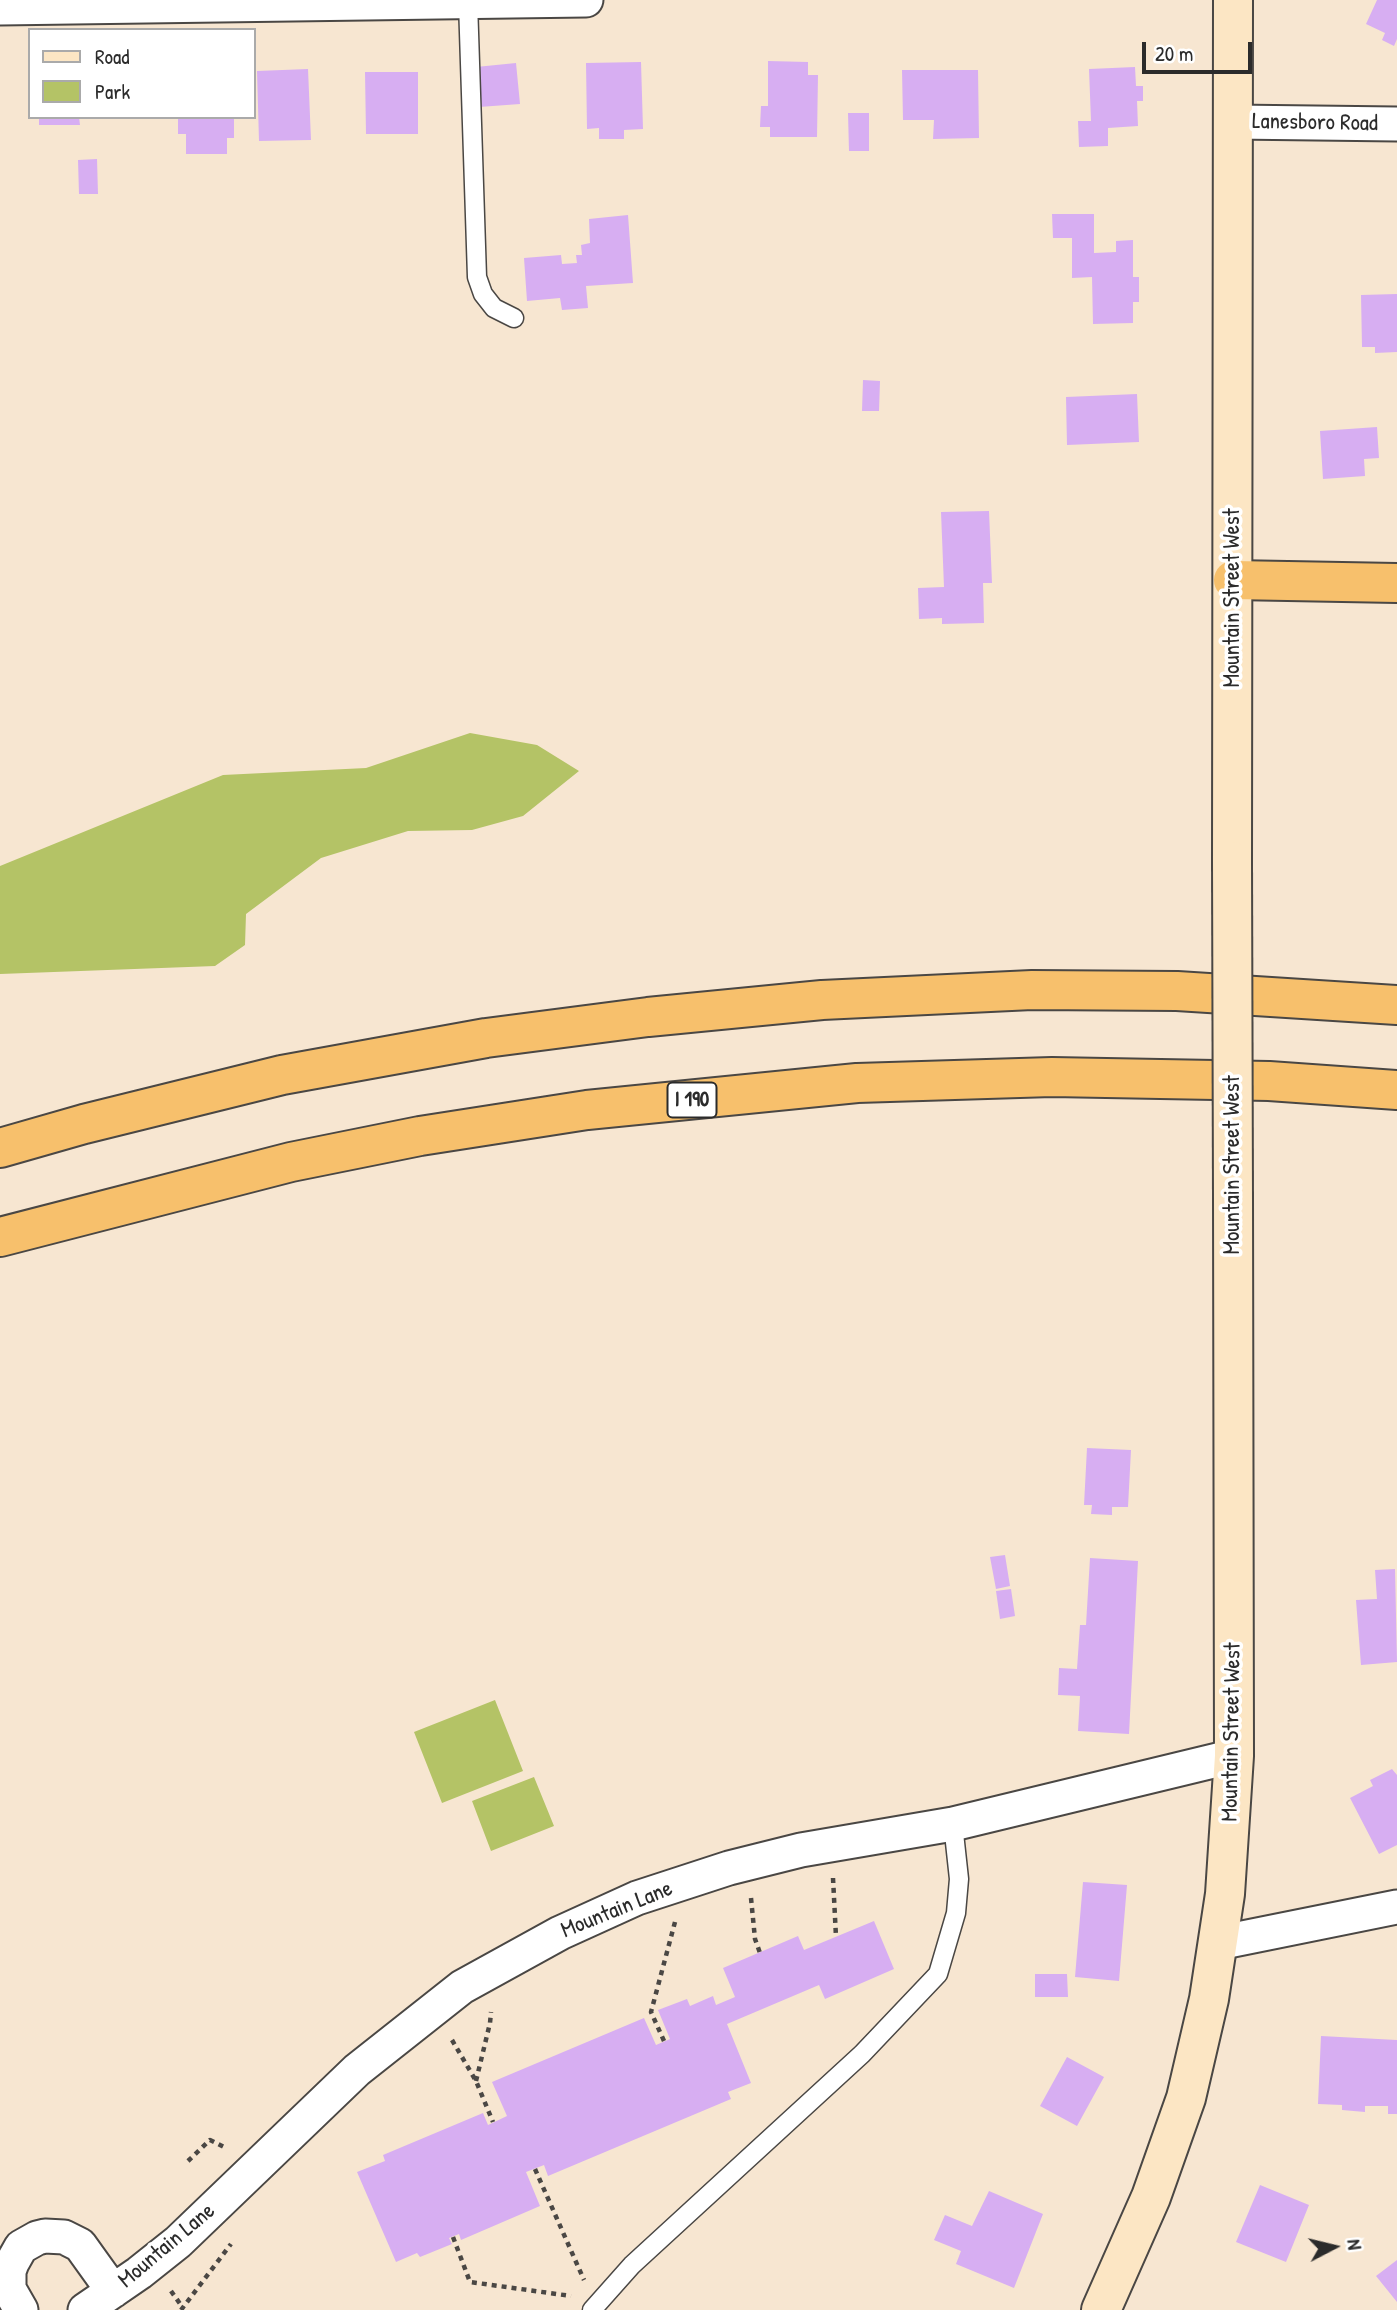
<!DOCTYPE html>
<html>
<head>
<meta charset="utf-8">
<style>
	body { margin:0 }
	#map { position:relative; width:1397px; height:2310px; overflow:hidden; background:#f7e6d1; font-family:"Patrick Hand",sans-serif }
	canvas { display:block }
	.legend { position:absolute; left:28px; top:28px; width:228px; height:91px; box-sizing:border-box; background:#fff; border:2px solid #aaa; margin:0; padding:9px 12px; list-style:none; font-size:21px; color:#2b2b2b }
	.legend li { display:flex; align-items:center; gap:14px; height:35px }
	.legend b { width:35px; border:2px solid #aaa }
	.north { position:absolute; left:1299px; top:2212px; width:70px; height:70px; -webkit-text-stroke:5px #fff; paint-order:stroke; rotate:83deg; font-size:19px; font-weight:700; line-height:28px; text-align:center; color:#2b2b2b }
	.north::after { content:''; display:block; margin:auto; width:24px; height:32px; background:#2b2b2b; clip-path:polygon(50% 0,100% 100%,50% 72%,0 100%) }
	.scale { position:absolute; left:1142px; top:42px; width:110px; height:32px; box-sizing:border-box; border:4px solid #2b2b2b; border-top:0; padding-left:9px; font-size:21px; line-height:24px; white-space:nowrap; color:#2b2b2b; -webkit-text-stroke:5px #fff; paint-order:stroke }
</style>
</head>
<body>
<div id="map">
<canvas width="1397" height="2310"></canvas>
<ul class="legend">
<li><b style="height:9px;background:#fce6c4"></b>Road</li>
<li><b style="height:19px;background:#b4c366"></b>Park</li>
</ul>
<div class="north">N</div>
<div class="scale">20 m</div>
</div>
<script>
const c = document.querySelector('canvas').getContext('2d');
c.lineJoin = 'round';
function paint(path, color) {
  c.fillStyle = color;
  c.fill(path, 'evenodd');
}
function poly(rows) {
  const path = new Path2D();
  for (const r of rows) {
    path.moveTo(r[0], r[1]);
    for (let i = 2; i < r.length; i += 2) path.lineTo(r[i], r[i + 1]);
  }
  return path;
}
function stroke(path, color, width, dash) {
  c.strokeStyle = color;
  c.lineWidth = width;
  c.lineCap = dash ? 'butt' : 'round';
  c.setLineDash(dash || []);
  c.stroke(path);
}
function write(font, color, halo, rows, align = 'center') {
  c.font = font + ' "Patrick Hand",sans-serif';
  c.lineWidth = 7;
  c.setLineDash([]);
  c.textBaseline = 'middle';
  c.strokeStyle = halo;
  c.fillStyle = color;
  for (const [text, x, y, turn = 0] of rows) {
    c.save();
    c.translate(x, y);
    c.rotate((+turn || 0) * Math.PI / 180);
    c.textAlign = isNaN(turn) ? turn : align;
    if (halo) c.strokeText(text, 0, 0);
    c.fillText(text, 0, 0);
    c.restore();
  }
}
paint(poly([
	[470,733,537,745,579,771,523,816,472,830,408,831,321,858,246,914,245,945,215,966,0,974,0,866,223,775,366,768],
	[495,1700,523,1771,442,1803,414,1732],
	[534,1777,554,1826,491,1851,472,1801]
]), '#b4c366');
paint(poly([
	[1377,0,1397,0,1397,39,1394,46,1382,40,1385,33,1366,24],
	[768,61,808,62,808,75,818,75,817,137,770,137,770,127,760,127,761,106,768,106],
	[641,62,643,129,624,130,624,139,599,139,599,128,587,129,586,63],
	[516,63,520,104,479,107,476,67],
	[1135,67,1136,86,1143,86,1143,101,1137,101,1138,126,1108,128,1108,146,1079,147,1078,121,1091,121,1089,69],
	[308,69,311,140,259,141,257,71],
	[902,70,978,70,979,138,933,139,934,120,903,120],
	[365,72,418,72,418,134,366,134],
	[848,113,869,113,869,151,849,151],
	[39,117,79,117,80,125,39,125],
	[178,117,234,117,234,138,227,138,227,154,186,154,186,134,178,134],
	[97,159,98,194,79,194,78,160],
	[1052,214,1094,214,1094,253,1116,252,1116,241,1133,240,1133,277,1139,277,1139,302,1133,302,1133,323,1093,324,1092,277,1072,278,1072,238,1053,238],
	[628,215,633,283,586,286,588,308,562,310,560,298,527,301,524,258,561,255,562,264,577,263,576,255,582,255,581,245,590,243,589,219],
	[1397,294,1397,352,1375,353,1375,347,1362,347,1361,295],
	[863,380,880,381,879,411,862,411],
	[1137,394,1139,442,1067,445,1066,397],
	[1377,427,1379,458,1364,459,1365,476,1323,479,1320,431],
	[989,511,992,583,983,583,984,623,942,624,942,618,919,619,918,588,944,587,941,512],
	[1087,1448,1131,1450,1128,1507,1112,1507,1112,1515,1091,1514,1092,1505,1084,1505],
	[1005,1555,1010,1586,996,1589,990,1557],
	[1090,1558,1138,1561,1129,1734,1078,1731,1080,1696,1058,1695,1059,1668,1077,1669,1080,1625,1086,1625],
	[1395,1569,1397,1662,1361,1665,1356,1600,1377,1599,1375,1570],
	[1011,1589,1015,1616,1000,1619,996,1591],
	[1392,1769,1397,1775,1397,1845,1379,1854,1350,1798,1373,1786,1370,1780],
	[1083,1882,1127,1885,1119,1981,1075,1977],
	[874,1921,894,1969,825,1999,819,1985,727,2024,751,2083,728,2092,731,2099,548,2176,544,2165,526,2172,540,2206,461,2240,459,2234,449,2238,452,2244,420,2257,417,2253,396,2262,357,2172,385,2161,383,2155,483,2113,488,2125,507,2116,492,2082,644,2018,656,2045,670,2039,658,2010,687,1999,690,2006,713,1996,716,2005,735,1997,723,1968,798,1936,804,1950],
	[1035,1974,1067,1974,1068,1997,1035,1997],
	[1321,2036,1397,2040,1397,2114,1388,2114,1388,2106,1365,2106,1365,2112,1342,2110,1342,2105,1318,2104],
	[1067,2057,1104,2077,1077,2126,1040,2106],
	[1260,2185,1309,2205,1286,2262,1236,2242],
	[989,2191,1043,2214,1014,2288,956,2264,961,2251,934,2240,945,2215,972,2226],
	[1397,2260,1397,2302,1376,2276]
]), '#d7aef2');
const service = poly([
	[468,2,477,277,483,294,494,308,514,318],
	[592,2310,632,2265,862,2054,938,1974,956,1913,959,1879,953,1824]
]);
const minor = poly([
	[0,8,586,0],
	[1233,122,1397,124],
	[1218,1943,1397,1907],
	[21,2310,9,2289,9,2271,12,2263,21,2247,37,2238,45,2236,64,2237,80,2245,113,2291],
	[85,2310,139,2273,178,2242,357,2070,462,1987,560,1933,637,1898,729,1868,801,1850,953,1824,1234,1756]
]);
const secondary = poly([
	[1232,861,1233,0],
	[1101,2310,1151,2197,1186,2098,1209,1999,1225,1894,1234,1756,1233,1199]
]);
const motorway = poly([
	[1233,580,1397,583],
	[0,1148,84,1124,282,1075,486,1038,648,1017,822,1000,1032,990,1177,991,1397,1005],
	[0,1237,291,1162,420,1136,587,1110,857,1083,1052,1077,1269,1081,1397,1090]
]);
stroke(service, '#4a4744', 21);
stroke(minor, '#4a4744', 37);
stroke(secondary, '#4a4744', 42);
stroke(motorway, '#4a4744', 42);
stroke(poly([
	[833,1878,836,1937],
	[751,1898,755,1939,760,1953],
	[452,2040,476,2081,493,2122],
	[664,2041,651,2012,675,1922],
	[476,2081,490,2023,491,2012],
	[188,2161,210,2140,226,2148],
	[535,2169,584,2280],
	[453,2237,470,2282,571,2296],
	[171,2291,183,2308],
	[181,2310,231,2244]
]), '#4a4744', 4.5, [5, 5]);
stroke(service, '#fff', 18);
stroke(minor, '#fff', 33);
stroke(secondary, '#fce6c4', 38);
stroke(motorway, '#f7c06c', 38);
const secondaryBridge = poly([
	[1232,861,1233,1199]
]);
stroke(secondaryBridge, '#4a4744', 42, []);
stroke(secondaryBridge, '#fce6c4', 38);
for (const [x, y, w] of [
	[692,1100,49]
]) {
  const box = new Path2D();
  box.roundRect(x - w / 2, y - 17.5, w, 35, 5);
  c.fillStyle = '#fff';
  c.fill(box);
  stroke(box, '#2b2b2b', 2);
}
write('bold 21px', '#2b2b2b', null, [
	["I 190",692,1100]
]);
write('23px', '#2b2b2b', '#fff', [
	["Lanesboro Road",1315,123,1],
	["Mountain Street West",1233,598,-90],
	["Mountain Street West",1233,1165,-90],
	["Mountain Street West",1232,1732,-89],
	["Mountain Lane",617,1910,-22],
	["Mountain Lane",167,2246,-40]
]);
</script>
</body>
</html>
